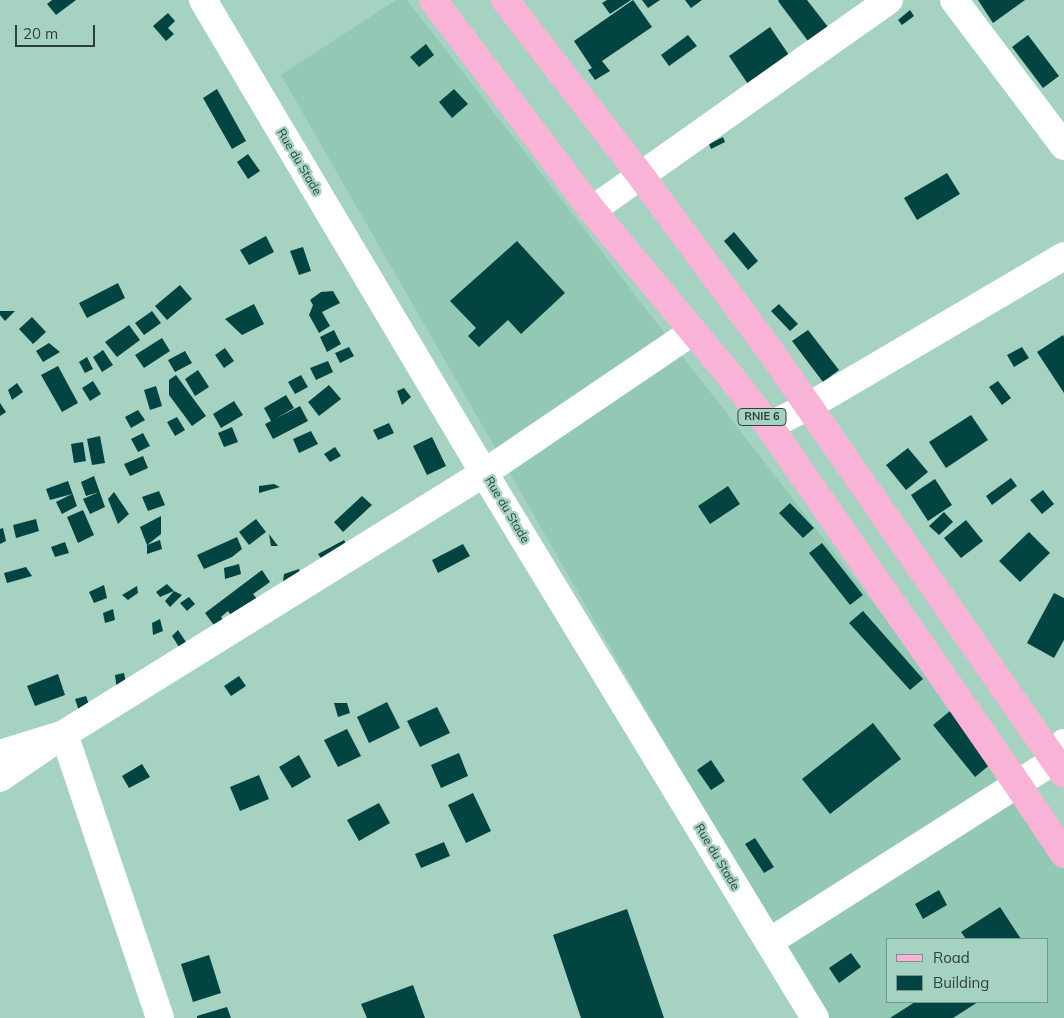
<!DOCTYPE html>
<html>
<head>
<meta charset="utf-8">
<style>
	body { margin:0 }
	#map { position:relative; width:1064px; height:1018px; overflow:hidden; background:#a5d2c1; font-family:Mulish,sans-serif }
	canvas { display:block }
	.legend { position:absolute; left:886px; top:938px; width:162px; height:65px; box-sizing:border-box; background:#a5d2c1; border:1px solid #75988b; margin:0; padding:6px 9px; list-style:none; font-size:15px; color:#2e403a }
	.legend li { display:flex; align-items:center; gap:10px; height:25px }
	.legend b { width:25px; border:1px solid #75988b }
	.scale { position:absolute; left:15px; top:25px; width:80px; height:22px; box-sizing:border-box; border:2px solid #2e403a; border-top:0; padding-left:6px; font-size:15px; line-height:18px; white-space:nowrap; color:#2e403a; -webkit-text-stroke:4px #a5d2c1; paint-order:stroke }
</style>
</head>
<body>
<div id="map">
<canvas width="1064" height="1018"></canvas>
<ul class="legend">
<li><b style="height:6px;background:#f9b3d6"></b>Road</li>
<li><b style="height:14px;background:#014442"></b>Building</li>
</ul>
<div class="scale">20 m</div>
</div>
<script>
const c = document.querySelector('canvas').getContext('2d');
c.lineJoin = 'round';
function paint(path, color) {
  c.fillStyle = color;
  c.fill(path, 'evenodd');
}
function poly(rows) {
  const path = new Path2D();
  for (const r of rows) {
    path.moveTo(r[0], r[1]);
    for (let i = 2; i < r.length; i += 2) path.lineTo(r[i], r[i + 1]);
  }
  return path;
}
function stroke(path, color, width, dash) {
  c.strokeStyle = color;
  c.lineWidth = width;
  c.lineCap = dash ? 'butt' : 'round';
  c.setLineDash(dash || []);
  c.stroke(path);
}
function write(font, color, halo, rows, align = 'center') {
  c.font = font + ' Mulish,sans-serif';
  c.lineWidth = 5;
  c.setLineDash([]);
  c.textBaseline = 'middle';
  c.strokeStyle = halo;
  c.fillStyle = color;
  for (const [text, x, y, turn = 0] of rows) {
    c.save();
    c.translate(x, y);
    c.rotate((+turn || 0) * Math.PI / 180);
    c.textAlign = isNaN(turn) ? turn : align;
    if (halo) c.strokeText(text, 0, 0);
    c.fillText(text, 0, 0);
    c.restore();
  }
}
paint(poly([
	[396,0,407,0,1038,816,1064,859,1064,1018,825,1018,794,968,281,75],
	[888,939,1048,939,1048,1002,888,1002]
]), '#93c8b4');
paint(poly([
	[52,0,76,0,56,15,47,4],
	[607,0,631,0,610,14,602,3],
	[633,0,652,27,602,61,610,71,595,80,588,70,592,68,574,41],
	[642,0,660,0,648,8],
	[685,0,702,0,691,8],
	[779,0,807,0,828,27,808,41,778,1],
	[978,0,1025,0,993,23],
	[910,10,914,16,902,25,898,20],
	[168,13,175,21,168,28,174,34,166,41,153,26],
	[770,27,789,55,748,84,729,56],
	[688,35,697,46,669,66,661,55],
	[1028,35,1059,76,1043,88,1012,47],
	[426,44,434,55,419,67,410,57],
	[217,89,246,141,232,149,203,98],
	[454,89,468,104,452,118,439,102],
	[723,137,725,142,711,149,709,144],
	[248,154,260,171,248,179,237,162],
	[947,173,960,194,917,220,904,198],
	[734,232,758,261,748,270,724,241],
	[266,236,274,252,249,265,240,250],
	[517,241,565,293,521,334,508,320,479,347,468,336,476,328,450,301],
	[303,247,311,271,299,275,290,251],
	[118,283,125,298,87,318,79,303],
	[180,285,192,299,167,320,155,306],
	[333,291,340,303,322,312,330,326,319,333,309,315,313,305,310,300,321,292],
	[254,304,264,324,242,335,225,319],
	[779,304,798,324,790,331,771,311],
	[0,311,15,311,5,321,0,315],
	[152,311,161,323,144,335,135,323],
	[32,317,46,332,33,344,19,329],
	[129,325,140,340,117,357,105,342],
	[334,330,341,344,327,352,320,337],
	[808,330,839,370,823,382,792,341],
	[1063,335,1064,337,1064,393,1037,352],
	[162,338,170,351,144,368,135,355],
	[49,343,60,352,43,362,36,351],
	[349,347,354,356,340,363,335,353],
	[1022,347,1029,358,1014,367,1007,355],
	[225,348,234,361,224,368,215,355],
	[103,350,113,365,102,372,93,357],
	[185,351,192,363,175,372,168,360],
	[87,357,93,369,85,373,79,362],
	[328,361,333,372,316,380,310,368],
	[58,366,78,403,62,412,41,375],
	[198,370,209,387,195,396,185,379],
	[176,375,206,416,192,426,169,395,169,380],
	[301,375,308,387,295,394,288,382],
	[93,381,101,394,90,401,82,388],
	[998,381,1011,398,1002,405,989,387],
	[17,383,23,392,12,400,8,390],
	[329,385,341,399,319,416,308,402],
	[156,386,162,406,150,410,144,390],
	[404,388,411,397,402,405,397,391],
	[286,395,294,408,275,419,300,406,308,421,273,439,265,424,271,421,264,408],
	[234,401,243,415,221,428,213,414],
	[0,403,6,412,0,416],
	[138,410,145,420,131,428,125,417],
	[971,415,988,440,946,468,929,442],
	[177,417,185,430,175,436,167,422],
	[389,423,394,433,378,440,373,430],
	[232,427,238,442,224,447,218,433],
	[311,431,318,444,299,453,293,439],
	[143,433,150,446,138,452,131,439],
	[100,436,105,463,92,465,87,439],
	[432,437,446,466,427,475,413,446],
	[83,442,86,461,74,463,71,444],
	[335,447,341,456,330,462,324,454],
	[908,448,928,472,906,490,886,465],
	[143,456,148,468,130,476,124,464],
	[94,476,105,507,90,514,83,499,99,492,86,496,81,482],
	[1011,478,1017,486,992,505,986,496],
	[935,479,952,505,928,521,911,495],
	[68,481,77,506,62,514,56,502,72,494,50,500,46,489],
	[274,484,280,487,259,493,259,486],
	[728,486,740,504,710,524,698,506],
	[1043,490,1054,504,1042,514,1030,500],
	[159,491,165,505,148,511,142,497],
	[114,492,129,514,118,524,108,499],
	[362,496,372,505,343,532,334,522],
	[790,503,814,528,803,538,779,513],
	[83,510,94,535,78,543,67,517],
	[944,512,953,522,939,535,929,526],
	[161,516,161,534,147,545,140,527],
	[36,519,39,531,16,538,13,525],
	[256,519,266,532,249,545,239,532],
	[966,520,983,541,961,558,944,538],
	[3,528,6,541,0,544,0,529],
	[1029,532,1050,553,1020,582,999,561],
	[269,534,278,546,271,546],
	[237,537,242,549,232,557,204,569,197,555],
	[160,540,162,549,147,554,147,545],
	[344,540,351,553,327,567,318,554],
	[65,542,69,553,55,557,51,547],
	[822,543,863,595,850,605,809,553],
	[463,544,470,556,438,573,432,560],
	[239,564,241,574,225,579,224,568],
	[26,567,32,576,7,583,4,573],
	[299,569,302,581,282,589,284,574],
	[262,570,270,582,253,594,261,604,236,623,228,611,221,617,227,625,219,632,205,613],
	[167,584,174,591,182,595,170,607,165,601,174,591,160,597,156,592],
	[104,585,107,598,94,603,89,592],
	[137,586,138,593,128,600,122,595],
	[1054,593,1064,598,1064,640,1054,658,1027,643],
	[189,597,195,604,187,611,180,603],
	[113,609,115,620,105,623,103,613],
	[863,611,923,679,910,690,849,623],
	[160,619,163,631,153,635,152,623],
	[178,630,186,642,179,647,172,636],
	[124,673,127,688,117,690,115,675],
	[58,674,65,695,35,706,27,686],
	[239,676,246,686,231,696,224,686],
	[86,696,91,710,80,714,75,699],
	[387,702,400,728,369,743,357,717],
	[334,703,347,703,350,713,338,717],
	[437,707,450,733,420,747,407,721],
	[950,711,992,763,975,777,933,725],
	[873,723,901,759,830,814,802,779],
	[347,729,361,756,338,767,324,740],
	[459,753,468,776,441,788,431,765],
	[299,755,311,777,292,788,279,767],
	[711,760,725,781,711,790,697,770],
	[142,764,150,777,129,788,122,776],
	[259,775,269,799,240,811,230,787],
	[473,793,491,831,466,843,448,805],
	[379,803,390,823,359,841,347,820],
	[755,838,774,867,764,873,745,844],
	[444,842,450,856,421,868,415,854],
	[939,890,947,905,923,919,915,904],
	[1000,907,1021,939,966,939,961,932],
	[627,909,664,1018,581,1018,553,935],
	[851,953,861,967,839,983,829,968],
	[209,955,221,993,193,1002,181,964],
	[413,985,425,1018,367,1018,361,1004],
	[915,1002,978,1002,953,1018,890,1018],
	[227,1007,231,1018,197,1018,197,1016]
]), '#014442');
stroke(poly([
	[203,0,484,473,815,1018],
	[954,0,1064,146],
	[592,210,889,0],
	[769,426,809,406,1064,256],
	[0,754,64,734,484,473,692,332],
	[0,778,64,734,160,1018],
	[769,942,1055,760,1064,743]
]), '#fff', 28);
stroke(poly([
	[433,0,592,210,732,378,769,426,1018,785,1064,854],
	[505,0,641,176,771,352,1064,774]
]), '#f9b3d6', 28);
for (const [x, y, w] of [
	[762,417,48]
]) {
  const box = new Path2D();
  box.roundRect(x - w / 2, y - 8.5, w, 17, 4);
  c.fillStyle = '#a5d2c1';
  c.fill(box);
  stroke(box, '#2e403a', 1);
}
write('bold 11px', '#2e403a', null, [
	["RNIE 6",762,417]
]);
write('12px', '#2e403a', '#a5d2c1', [
	["Rue du Stade",299,162,59],
	["Rue du Stade",507,510,59],
	["Rue du Stade",717,857,59]
]);
</script>
</body>
</html>
